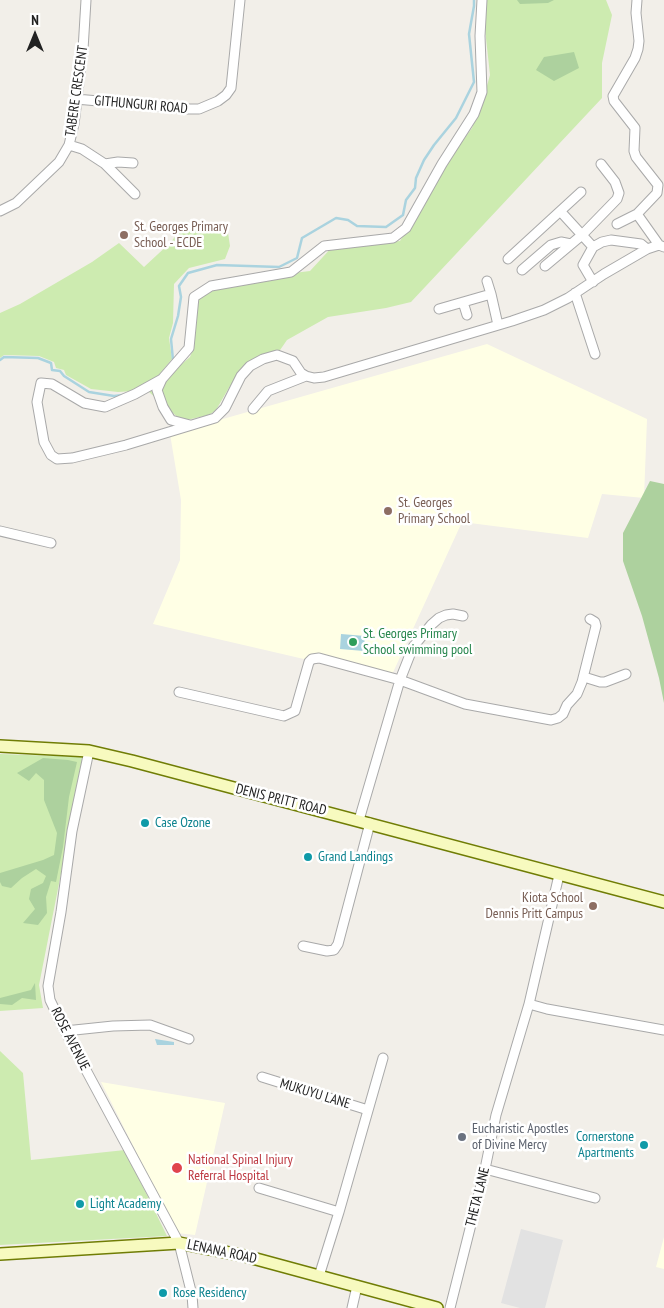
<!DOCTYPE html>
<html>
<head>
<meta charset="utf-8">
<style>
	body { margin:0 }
	#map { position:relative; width:664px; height:1308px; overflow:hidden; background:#f2efe9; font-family:"PT Sans Narrow",sans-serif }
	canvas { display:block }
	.north { position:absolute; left:10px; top:10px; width:50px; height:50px; -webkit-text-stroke:4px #fff; paint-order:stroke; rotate:0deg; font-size:14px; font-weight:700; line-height:20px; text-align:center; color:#222 }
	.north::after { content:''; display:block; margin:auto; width:18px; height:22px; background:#222; clip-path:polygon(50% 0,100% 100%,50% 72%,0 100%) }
</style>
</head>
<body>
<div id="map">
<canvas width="664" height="1308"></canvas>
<div class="north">N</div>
</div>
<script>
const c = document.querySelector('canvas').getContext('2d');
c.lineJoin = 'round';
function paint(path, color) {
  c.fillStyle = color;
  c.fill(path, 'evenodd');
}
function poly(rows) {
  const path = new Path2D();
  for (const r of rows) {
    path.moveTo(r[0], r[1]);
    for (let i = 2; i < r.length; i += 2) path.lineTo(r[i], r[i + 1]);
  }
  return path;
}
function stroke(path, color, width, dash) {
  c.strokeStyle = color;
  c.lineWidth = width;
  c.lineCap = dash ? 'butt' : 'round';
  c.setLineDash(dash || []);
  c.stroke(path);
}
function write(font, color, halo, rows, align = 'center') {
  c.font = font + ' "PT Sans Narrow",sans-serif';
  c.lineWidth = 5;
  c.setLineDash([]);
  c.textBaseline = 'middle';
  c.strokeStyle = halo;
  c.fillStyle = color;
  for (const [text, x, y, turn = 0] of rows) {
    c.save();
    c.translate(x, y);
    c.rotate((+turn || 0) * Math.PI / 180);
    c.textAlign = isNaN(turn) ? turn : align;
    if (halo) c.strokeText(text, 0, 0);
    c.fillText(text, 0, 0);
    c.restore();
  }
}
paint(poly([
	[487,344,647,419,644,498,602,494,588,538,462,522,390,679,153,624,180,560,181,500,170,434],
	[101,1082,225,1103,195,1235,177,1233],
	[664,1237,664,1269,656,1267]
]), '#ffffe5');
paint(poly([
	[485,0,606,0,612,15,602,63,602,98,411,302,386,308,328,317,287,340,278,353,263,354,248,365,230,386,216,410,209,415,182,421,149,392,190,357,194,346,197,297,204,290,261,277,310,271,333,246,400,241,447,162,472,128,483,100,490,75,485,29],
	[227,226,230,246,225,259,189,268,174,284,173,323,169,338,172,359,158,376,134,391,118,392,91,389,66,375,64,370,56,368,54,362,39,356,4,355,0,358,0,313,20,304,92,262,119,243,144,267,171,242,180,230],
	[0,754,84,757,39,985,43,1008,0,1011],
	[0,1051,23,1073,31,1160,125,1150,167,1236,0,1245]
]), '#cdebb0');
paint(poly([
	[517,0,554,0,548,3,520,4],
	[574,52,579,68,554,81,536,70,544,57],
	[650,481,664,484,664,703,659,678,642,616,623,561,623,533],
	[43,758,68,760,77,762,69,797,63,847,56,882,51,881,46,897,47,913,38,925,23,923,35,909,29,899,31,889,43,883,46,876,36,869,22,878,11,888,2,886,0,882,0,873,43,860,54,855,57,833,44,800,44,780,36,773,29,781,17,773],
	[35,983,36,1000,22,998,12,1005,0,1004,0,998,31,990]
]), '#add19e');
paint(poly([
	[521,1229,563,1240,545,1308,520,1308,501,1303]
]), '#e2e2e2');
paint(poly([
	[341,634,365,636,364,651,340,649],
	[155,1039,174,1042,174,1045,157,1045]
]), '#aad3df');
stroke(poly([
	[0,360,4,357,38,358,51,363,52,370,60,371,64,376,89,392,114,396,123,395],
	[173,360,171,339,178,316,181,297,179,286,188,273,217,265,279,267,297,258,302,238,336,218,348,220,357,226,386,227,403,215,406,200,415,188,416,178,424,160,434,145,456,118,474,82,469,34,474,6,474,0]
]), '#aad3df', 2.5);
const street = poly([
	[482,0,480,36,482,92,474,114,442,164,406,228,393,238,324,246,291,272,211,286,194,297,189,348,162,379,135,394,105,407,84,403,52,384,41,383,37,402,44,442,51,455,57,459,72,458,126,445,215,418,225,408,241,376,250,366,263,359,277,355,293,361,301,373,306,376,314,378,324,377,512,321,544,310,568,298,604,274,647,249,659,245,664,247],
	[637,0,636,13,639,41,638,49,635,58,613,96,614,101,635,128,634,151,636,157,658,185,657,193,637,214,659,245],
	[76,99,188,109,199,109,218,101,226,95,231,88,240,0],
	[69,145,82,149,105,164,135,194],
	[105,164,118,162,133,163],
	[0,211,16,203,59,162,69,145,74,124,83,50,86,0],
	[617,224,637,214],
	[593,247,582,235,617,199,619,193,615,182,601,164],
	[508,259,581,192],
	[545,266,582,235,561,212],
	[522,270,551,245,561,242,571,244],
	[593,282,583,265,593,247,602,242,611,240,641,244,647,249],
	[575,293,595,354],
	[491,294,498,325],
	[463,302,467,315],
	[439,309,491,294,487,281],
	[162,379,157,390,163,407,171,420,190,425],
	[253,409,268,391,306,376],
	[0,531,51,543],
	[463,616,453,614,446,615,439,618,431,625,413,647,400,680,465,704,551,720,558,718,563,714,567,705,577,694,582,682,596,626,595,622,590,619],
	[584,677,600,682,605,682,626,674],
	[179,692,284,716,295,711,309,662,312,659,319,658,400,680,359,820],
	[89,751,72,831,61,912,48,986,50,1000,65,1031,179,1243,192,1295,193,1308],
	[303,946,327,951,334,950,338,944,370,823],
	[529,1004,559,875],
	[65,1031,113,1026,150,1025,189,1039],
	[262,1077,368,1110],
	[485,1169,595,1198],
	[259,1188,339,1212],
	[319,1276,339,1212,383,1058],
	[352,1308,357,1286],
	[450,1308,485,1169,496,1115,529,1004,547,1009,664,1030]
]);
const secondary = poly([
	[0,746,89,751,132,761,664,902],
	[0,1254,179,1243,245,1256,437,1308]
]);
stroke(street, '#a9a9a9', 11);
stroke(secondary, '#707d05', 14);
stroke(street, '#fff', 9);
stroke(secondary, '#f7fabf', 11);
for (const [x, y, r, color] of [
	[124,235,5,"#8d6e63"],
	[388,511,5,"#8d6e63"],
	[353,642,5,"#2e9e5b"],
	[145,823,5,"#0f9aa8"],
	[308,857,5,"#0f9aa8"],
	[593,906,5,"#8d6e63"],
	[462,1137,5,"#6b7280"],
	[644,1145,5,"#0f9aa8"],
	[177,1168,6,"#e0444e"],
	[80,1204,5,"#0f9aa8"],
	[163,1293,5,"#0f9aa8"]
]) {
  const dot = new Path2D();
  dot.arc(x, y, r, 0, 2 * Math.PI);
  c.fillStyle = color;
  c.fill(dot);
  stroke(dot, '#fff', 2);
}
write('14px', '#222', '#fff', [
	["TABERE CRESCENT",77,91,-82],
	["GITHUNGURI ROAD",141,105,5],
	["DENIS PRITT ROAD",281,800,14],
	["ROSE AVENUE",70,1039,63],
	["MUKUYU LANE",315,1094,17],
	["THETA LANE",478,1197,-76],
	["LENANA ROAD",222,1252,12]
]);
write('14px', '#785e54', '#fff', [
	["St. Georges Primary",134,227],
	["School - ECDE",134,243],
	["St. Georges",398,503],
	["Primary School",398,519],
	["Kiota School",583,898,"right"],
	["Dennis Pritt Campus",583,914,"right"]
], 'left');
write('14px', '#27864d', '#fff', [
	["St. Georges Primary",363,634],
	["School swimming pool",363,650]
], 'left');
write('14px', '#0d838f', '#fff', [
	["Case Ozone",155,823],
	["Grand Landings",318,857],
	["Cornerstone",634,1137,"right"],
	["Apartments",634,1153,"right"],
	["Light Academy",90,1204],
	["Rose Residency",173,1293]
], 'left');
write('14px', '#5b616d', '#fff', [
	["Eucharistic Apostles",472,1129],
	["of Divine Mercy",472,1145]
], 'left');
write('14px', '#be3a42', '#fff', [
	["National Spinal Injury",188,1160],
	["Referral Hospital",188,1176]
], 'left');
</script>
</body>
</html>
